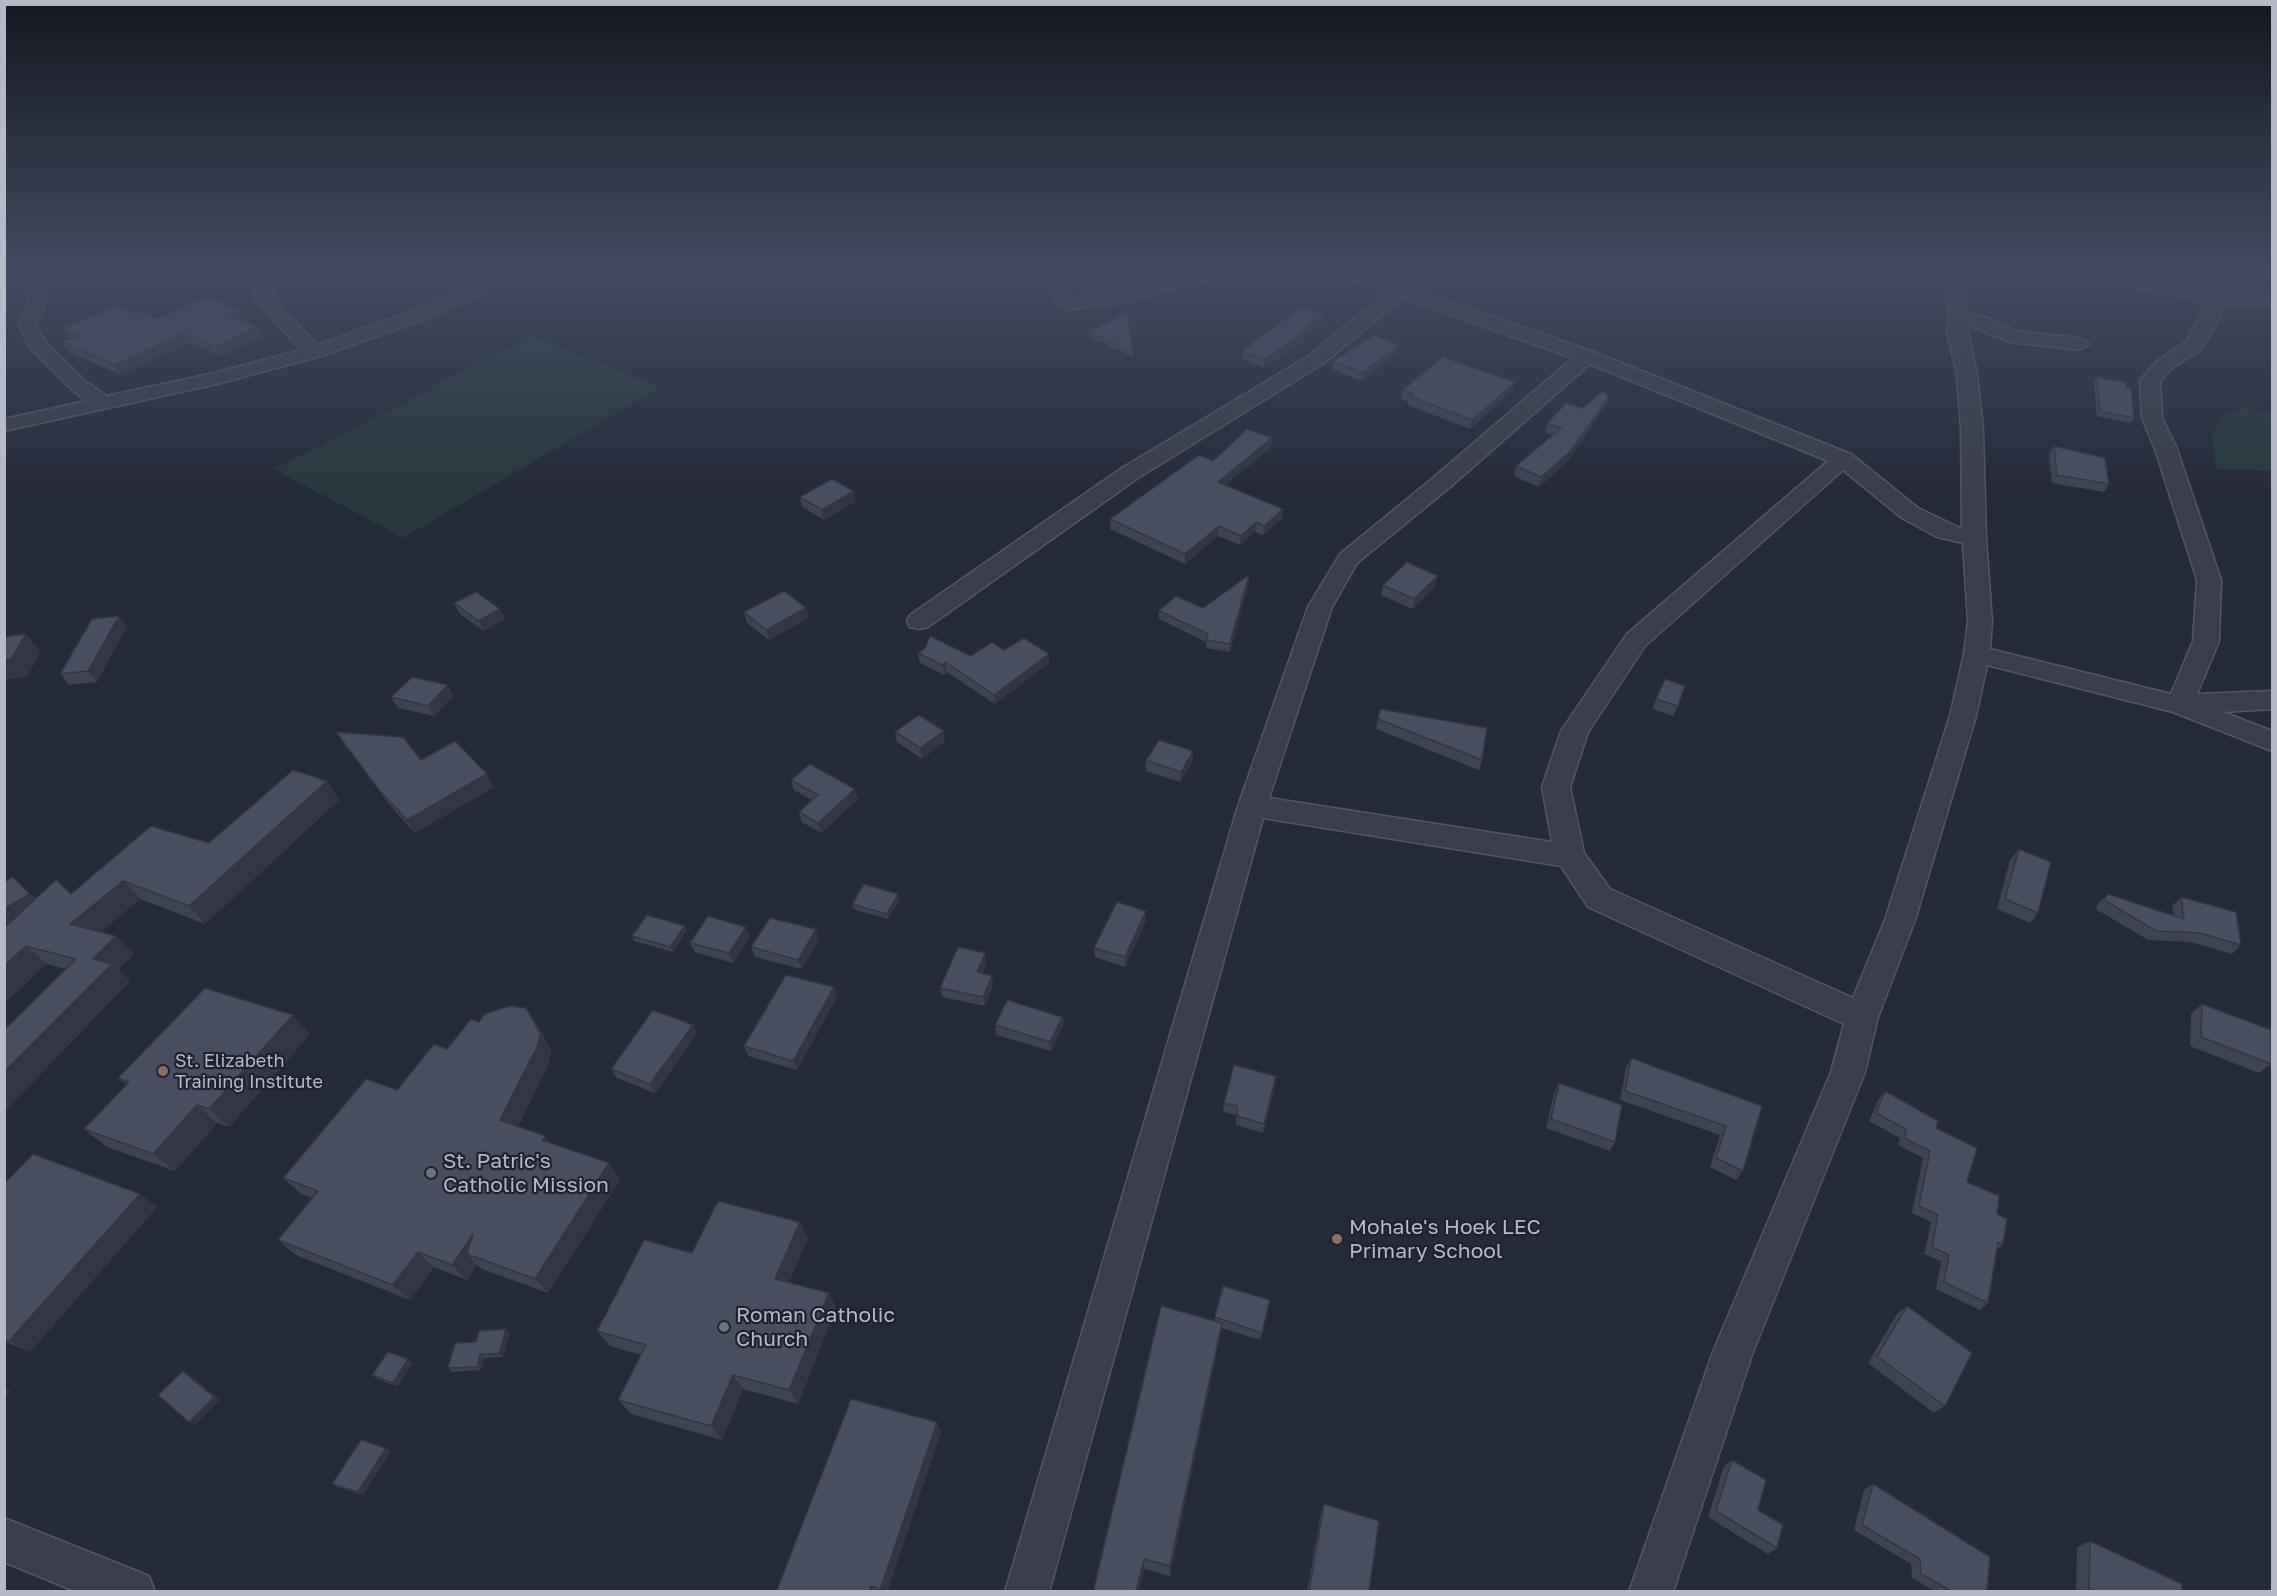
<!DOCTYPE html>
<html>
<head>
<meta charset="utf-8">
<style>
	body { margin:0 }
	#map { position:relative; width:2277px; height:1596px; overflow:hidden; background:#262b3b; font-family:"Golos Text",sans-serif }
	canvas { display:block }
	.frame { position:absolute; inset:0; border:6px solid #b6b9c7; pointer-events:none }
</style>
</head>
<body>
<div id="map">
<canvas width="2277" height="1596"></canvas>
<div class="frame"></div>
</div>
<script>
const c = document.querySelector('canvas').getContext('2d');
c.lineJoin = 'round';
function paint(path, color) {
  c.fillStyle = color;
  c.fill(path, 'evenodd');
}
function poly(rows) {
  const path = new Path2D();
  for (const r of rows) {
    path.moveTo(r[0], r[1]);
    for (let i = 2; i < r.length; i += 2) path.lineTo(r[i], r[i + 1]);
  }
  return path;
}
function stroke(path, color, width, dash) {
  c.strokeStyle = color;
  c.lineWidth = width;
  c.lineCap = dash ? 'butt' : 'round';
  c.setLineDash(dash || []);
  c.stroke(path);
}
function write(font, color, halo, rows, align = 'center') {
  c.font = font + ' "Golos Text",sans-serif';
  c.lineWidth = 4.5;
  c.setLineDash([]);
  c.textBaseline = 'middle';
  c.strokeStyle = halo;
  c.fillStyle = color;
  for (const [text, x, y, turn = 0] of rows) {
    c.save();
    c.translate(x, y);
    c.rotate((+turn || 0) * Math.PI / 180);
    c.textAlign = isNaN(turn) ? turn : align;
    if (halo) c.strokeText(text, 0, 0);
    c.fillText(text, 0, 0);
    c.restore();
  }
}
paint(poly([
	[533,336,660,388,403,538,274,469],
	[2244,407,2272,414,2272,471,2216,469,2212,437,2222,415]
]), '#29383d');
const minor = poly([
	[25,270,43,270,46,276,47,300,36,324,45,341,85,381,107,396,214,373,301,350,255,300,252,278,254,270,272,270,273,299,318,345,420,308,502,270,525,270,522,274,434,316,321,356,217,384,4,431,4,419,86,401,71,389,30,348,18,324,29,300,28,276,25,270],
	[1048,270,1066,270,1072,297,1119,292,1203,270,1232,270,1229,274,1120,303,1064,310,1055,304,1048,270],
	[1333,270,1358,270,1401,285,1414,282,1430,270,1449,270,1422,292,1594,352,1851,454,1918,508,1962,529,1961,429,1957,375,1947,332,1949,317,1941,270,1959,270,1967,313,1992,319,2015,331,2079,338,2089,344,2079,350,2010,342,1967,325,1977,375,1983,429,1986,539,1992,622,1990,649,2171,694,2193,641,2197,580,2155,449,2142,418,2140,380,2158,360,2186,342,2207,302,2074,275,2065,270,2099,270,2218,293,2272,294,2272,305,2225,305,2216,325,2200,350,2172,368,2160,381,2162,418,2177,449,2221,580,2219,641,2197,694,2272,691,2272,709,2223,712,2272,731,2272,751,2173,712,1987,665,1976,716,1915,920,1878,1017,1865,1072,1753,1352,1673,1592,1629,1592,1713,1352,1831,1072,1844,1024,1588,907,1561,866,1263,818,1049,1592,1005,1592,1238,806,1308,607,1340,554,1433,478,1573,358,1403,298,1324,363,1138,478,928,627,919,629,910,627,907,621,910,615,1122,468,1310,355,1387,292,1336,274,1333,270],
	[1590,364,1828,461,1627,634,1561,731,1542,787,1552,842,1269,798,1332,607,1357,563,1449,488,1590,364],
	[1843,470,1902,518,1937,537,1963,543,1968,622,1964,654,1950,716,1885,920,1853,998,1610,889,1584,853,1570,787,1588,732,1645,646,1843,470],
	[4,1518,149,1576,155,1592,77,1592,4,1562,4,1518]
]);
stroke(minor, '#525663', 3);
paint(minor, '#3a3e4b');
paint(poly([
	[1997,270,2050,270,2052,279,2049,284,1996,272],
	[242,311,247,321,245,322,257,327,263,337,221,356,189,343,121,375,69,352,62,342,71,339,68,337,62,328,135,314,157,319],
	[1323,322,1303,338,1303,341,1264,368,1242,359,1242,351],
	[1089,332,1133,352,1133,357,1089,337],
	[1398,353,1361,381,1332,369,1333,361],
	[2097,377,2126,388,2134,418,2131,423,2097,416,2094,382],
	[1403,390,1513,391,1470,429,1408,405,1408,402,1401,399],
	[1606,406,1567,462,1539,487,1514,476,1516,466,1552,435,1545,433,1547,423,1583,408],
	[2054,446,2109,484,2104,492,2052,483,2049,455],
	[1271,448,1225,485,1283,509,1282,519,1263,535,1255,532,1240,545,1218,536,1185,564,1110,529,1110,519,1213,461],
	[800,497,856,501,824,520,802,507],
	[1249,583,1230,652,1206,648,1206,642,1159,619,1159,611,1203,608],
	[1383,585,1435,587,1412,609,1381,595],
	[454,603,505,619,484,631,460,614],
	[806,608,808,618,769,640,747,623,744,612],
	[127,626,97,682,69,685,60,674],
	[1004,650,1049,654,1049,663,995,704,947,672,944,675,920,663,918,653,971,656],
	[1665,679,1678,706,1673,716,1652,709],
	[453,696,434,716,398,708,391,697],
	[1378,719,1482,760,1479,770,1376,729],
	[336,732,421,760,494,787,415,833,388,803],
	[895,732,945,741,922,759,897,742],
	[1193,751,1193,761,1180,782,1146,771,1146,760],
	[791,780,855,789,858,799,821,833,802,822,799,812,812,800,794,790],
	[339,800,205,924,140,899,100,932,116,936,134,954,118,970,130,981,6,1110,4,1109,4,1030,66,969,46,964,4,1004,4,928,35,899,71,894,209,843],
	[2019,849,2038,913,2030,923,1997,909,2010,860],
	[898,894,900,899,888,919,853,909,852,904],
	[2108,894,2174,915,2172,906,2181,897,2241,945,2232,954,2191,942,2148,940,2096,909,2099,902],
	[1146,911,1146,921,1125,967,1095,957,1094,948],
	[685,926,687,930,673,952,634,941,632,936],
	[746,927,750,937,733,963,695,952,690,943],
	[816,929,819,939,802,969,755,957,751,947],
	[986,963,982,973,992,976,993,985,985,1006,942,997,940,988],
	[834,987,837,997,797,1070,748,1056,744,1046],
	[2202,1004,2271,1064,2259,1073,2190,1046,2191,1014],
	[1062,1017,1063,1026,1051,1051,996,1035,995,1025],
	[479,1022,538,1026,551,1050,549,1063,518,1126,620,1180,548,1293,482,1269,477,1265,467,1280,434,1267,410,1300,296,1255,278,1240,312,1198,301,1194,283,1178,397,1090],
	[2272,1023,2272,1065,2271,1065],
	[693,1025,697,1034,655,1093,617,1078,611,1069],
	[310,1034,229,1127,217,1123,175,1171,107,1147,84,1129,127,1085,118,1078],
	[1631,1058,1762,1106,1743,1171,1736,1180,1710,1167,1720,1135,1620,1100,1626,1068],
	[1559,1083,1615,1142,1610,1151,1546,1128,1554,1093],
	[1275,1086,1263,1133,1236,1125,1236,1115,1223,1112,1224,1103],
	[1885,1091,1936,1128,1967,1182,1997,1214,2003,1245,1996,1250,1988,1303,1980,1310,1936,1289,1941,1261,1924,1254,1931,1222,1912,1213,1923,1158,1898,1145,1900,1138,1869,1121,1879,1098],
	[4,1184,140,1194,157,1207,30,1352,4,1341],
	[808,1238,789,1282,829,1293,836,1308,798,1404,743,1389,722,1440,631,1414,618,1400,641,1355,610,1346,597,1331,692,1253],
	[1270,1300,1260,1340,1221,1328,1170,1576,1144,1569,1093,1592,1214,1321,1215,1317],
	[1907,1306,1945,1406,1934,1413,1868,1363,1897,1314],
	[510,1333,503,1357,484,1358,481,1370,452,1372,448,1368,476,1342],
	[413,1363,397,1386,377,1379,372,1375],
	[941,1432,887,1592,776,1592],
	[386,1448,391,1451,363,1495,337,1487,332,1484],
	[1732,1460,1777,1548,1768,1554,1708,1517,1724,1466],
	[1873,1484,1987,1592,1936,1592,1912,1578,1911,1564,1854,1530,1864,1490],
	[1324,1504,1369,1592,1307,1592,1321,1513],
	[2090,1541,2182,1592,2076,1592,2077,1547]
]), '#3e4353');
paint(poly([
	[153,270,160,270,160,276,128,283,123,276],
	[242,311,247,321,236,326,230,316],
	[1324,314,1323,322,1303,338,1303,341,1264,368,1264,360],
	[257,327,263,337,221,356,216,347],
	[183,334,189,343,121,375,115,365],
	[1399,345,1398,353,1361,381,1362,373],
	[1515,382,1513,391,1470,429,1472,420],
	[1609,397,1606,406,1567,462,1539,487,1541,477],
	[1272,438,1271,448,1217,491,1218,482],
	[854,491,856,501,824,520,822,510],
	[1283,509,1282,519,1263,535,1264,526],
	[1256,522,1255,532,1240,545,1241,536],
	[1219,526,1218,536,1185,564,1185,554],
	[1249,575,1249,583,1230,652,1230,644],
	[1438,576,1435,587,1412,609,1414,599],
	[806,608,808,618,769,640,766,630],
	[500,609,505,619,484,631,479,621],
	[119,616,127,626,97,682,88,671],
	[26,634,41,652,27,677,4,680,4,660],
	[1049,654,1049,663,995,704,994,695],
	[946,662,947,672,944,675,942,665],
	[448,685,453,696,434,716,428,706],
	[944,731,945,741,922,759,920,748],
	[1193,751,1193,761,1180,782,1181,772],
	[487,774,494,787,415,833,407,820],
	[327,781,339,800,205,924,189,906],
	[855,789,858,799,821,833,818,823],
	[13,877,41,904,4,926,4,909],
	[123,881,140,899,89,942,70,924],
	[898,894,900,899,888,919,887,914],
	[1146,911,1146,921,1125,967,1125,957],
	[685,926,687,930,673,952,670,947],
	[746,927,750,937,733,963,729,953],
	[816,929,819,939,802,969,798,960],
	[116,936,134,954,118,970,130,981,6,1110,4,1108,4,1072,93,959],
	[26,946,46,964,4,1004,4,966],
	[985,953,986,963,978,982,977,972],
	[992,976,993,985,985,1006,983,997],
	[834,987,837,997,797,1070,793,1061],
	[526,1008,538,1026,551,1050,549,1063,513,1136,500,1120],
	[293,1015,310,1034,229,1127,209,1109],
	[1062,1017,1063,1026,1051,1051,1050,1042],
	[693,1025,697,1034,655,1093,650,1084],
	[1276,1076,1275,1086,1263,1133,1264,1124],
	[197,1105,217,1123,175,1171,153,1154],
	[546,1136,558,1152,542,1140],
	[609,1163,620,1180,548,1293,535,1279],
	[140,1194,157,1207,30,1352,9,1341],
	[800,1222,808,1238,784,1294,775,1279],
	[473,1234,467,1254,477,1265,467,1280,452,1265],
	[418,1252,434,1267,410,1300,393,1285],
	[829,1293,836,1308,798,1404,789,1390],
	[1222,1323,1220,1338,1170,1576,1170,1566],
	[506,1329,510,1333,503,1357,499,1354],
	[480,1354,484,1358,481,1370,477,1367],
	[408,1359,413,1363,397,1386,393,1383],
	[183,1371,189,1374,220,1400,195,1425,189,1422],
	[733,1375,743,1389,722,1440,711,1426],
	[4,1388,11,1391,4,1398],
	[937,1422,941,1432,887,1592,882,1592,880,1590],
	[386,1448,391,1451,363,1495,358,1492],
	[1144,1559,1144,1569,1139,1592,1136,1592],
	[871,1586,874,1592,869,1592]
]), '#323743');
const building = poly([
	[124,270,153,270,123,276,124,270],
	[2009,270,2050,270,2052,279,2009,270],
	[207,296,242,311,230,316,257,327,216,347,183,334,115,365,62,342,78,336,62,328,118,305,135,314,143,311,157,319,207,296],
	[1300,307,1324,314,1301,332,1303,333,1264,360,1242,351,1300,307],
	[1127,312,1133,352,1089,332,1127,312],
	[1374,335,1399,345,1362,373,1333,361,1374,335],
	[1443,357,1515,382,1472,420,1409,396,1413,394,1403,390,1443,357],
	[2097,377,2126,383,2126,388,2131,389,2134,418,2100,411,2097,377],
	[1603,391,1609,397,1570,452,1541,477,1516,466,1561,428,1547,423,1566,403,1583,408,1603,391],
	[1247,429,1272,438,1218,482,1283,509,1264,526,1256,522,1241,536,1219,526,1185,554,1110,519,1199,455,1213,461,1247,429],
	[2054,446,2105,458,2109,484,2057,475,2054,446],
	[832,479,854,491,822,510,800,497,832,479],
	[1407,562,1438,576,1414,599,1383,585,1407,562],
	[1249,575,1230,644,1206,640,1208,634,1159,611,1176,596,1203,608,1249,575],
	[784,591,806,608,766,630,744,612,784,591],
	[476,592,500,609,479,621,454,603,476,592],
	[119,616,88,671,60,674,92,619,119,616],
	[26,634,11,659,4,660,4,637,26,634],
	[930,636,971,656,992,642,1004,650,1024,638,1049,654,994,695,946,662,942,665,918,653,925,648,930,636],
	[412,677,448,685,428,706,391,697,412,677],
	[1665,679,1685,686,1678,706,1656,699,1665,679],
	[1380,709,1487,728,1482,760,1378,719,1380,709],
	[919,715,944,731,920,748,895,732,919,715],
	[336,732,403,737,421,760,455,741,487,774,407,820,379,790,336,732],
	[1159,740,1193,751,1181,772,1146,760,1159,740],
	[810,764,855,789,818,823,799,812,818,795,791,780,810,764],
	[293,770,327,781,189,906,123,881,70,924,116,936,93,959,112,964,4,1072,4,1030,76,959,26,946,4,966,4,928,56,880,71,894,151,826,209,843,293,770],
	[2019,849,2051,862,2038,913,2005,899,2019,849],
	[13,877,30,894,4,909,4,882,13,877],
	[864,884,898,894,887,914,852,904,864,884],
	[2108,894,2184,919,2181,897,2236,912,2241,945,2200,933,2156,931,2104,900,2108,894],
	[1117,902,1146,911,1125,957,1094,948,1117,902],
	[647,915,685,926,670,947,632,936,647,915],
	[708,916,746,927,729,953,690,943,708,916],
	[770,918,816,929,798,960,751,947,770,918],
	[958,947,985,953,977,972,992,976,983,997,940,988,958,947],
	[786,975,834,987,793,1061,744,1046,786,975],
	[205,988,293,1015,209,1109,197,1105,153,1154,84,1129,129,1082,118,1078,205,988],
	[1007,1000,1062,1017,1050,1042,995,1025,1007,1000],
	[2202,1004,2271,1030,2271,1064,2201,1037,2202,1004],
	[509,1006,526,1008,540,1033,538,1045,500,1120,546,1136,542,1140,609,1163,535,1279,467,1254,473,1234,452,1265,418,1252,393,1285,278,1240,318,1191,283,1178,366,1079,397,1090,434,1044,447,1049,471,1019,479,1022,485,1014,509,1006],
	[653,1010,693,1025,650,1084,611,1069,653,1010],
	[1631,1058,1762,1106,1743,1171,1716,1158,1726,1126,1625,1091,1631,1058],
	[1234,1065,1276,1076,1264,1124,1237,1116,1237,1106,1224,1103,1234,1065],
	[1559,1083,1622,1105,1615,1142,1551,1119,1559,1083],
	[1885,1091,1938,1121,1936,1128,1977,1148,1967,1182,1999,1196,1997,1214,2007,1219,2003,1245,1998,1242,1988,1303,1944,1282,1949,1255,1932,1247,1938,1215,1919,1206,1930,1151,1904,1138,1907,1130,1876,1113,1885,1091],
	[33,1154,140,1194,9,1341,4,1339,4,1184,33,1154],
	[718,1201,800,1222,775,1279,829,1293,789,1390,733,1375,711,1426,618,1400,646,1345,597,1331,644,1240,692,1253,718,1201],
	[1223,1286,1270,1300,1262,1333,1215,1317,1223,1286],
	[1161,1306,1222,1323,1170,1566,1144,1559,1136,1592,1093,1592,1161,1306],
	[1907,1306,1972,1353,1945,1406,1877,1356,1907,1306],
	[506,1329,499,1354,480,1354,477,1367,448,1368,455,1343,476,1342,479,1331,506,1329],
	[388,1352,408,1359,393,1383,372,1375,388,1352],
	[183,1371,214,1397,189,1422,158,1395,183,1371],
	[851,1399,937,1422,880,1590,871,1586,869,1592,776,1592,851,1399],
	[361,1440,386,1448,358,1492,332,1484,361,1440],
	[1732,1460,1766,1480,1758,1510,1783,1525,1777,1548,1716,1511,1732,1460],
	[1873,1484,1990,1557,1987,1592,1953,1592,1921,1574,1920,1559,1862,1525,1873,1484],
	[1324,1504,1379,1521,1369,1592,1309,1592,1324,1504],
	[2090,1541,2182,1584,2182,1592,2089,1592,2090,1541]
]);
paint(building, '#484e60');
stroke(building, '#323743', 1.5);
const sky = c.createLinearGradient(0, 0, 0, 493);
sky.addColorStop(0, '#151820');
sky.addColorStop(0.55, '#414a60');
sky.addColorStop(1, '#414a6000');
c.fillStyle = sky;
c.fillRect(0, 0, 2277, 493);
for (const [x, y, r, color] of [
	[163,1071,6,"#8d6e63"],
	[431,1173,6,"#6b7280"],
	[1337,1239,6,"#8d6e63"],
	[724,1327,6,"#6b7280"]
]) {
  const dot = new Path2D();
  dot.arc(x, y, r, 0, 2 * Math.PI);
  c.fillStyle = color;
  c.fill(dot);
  stroke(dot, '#1f2330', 2);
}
write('18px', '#b6b9c7', '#1f2330', [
	["St. Elizabeth",175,1061],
	["Training Institute",175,1082]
], 'left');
write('21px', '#b6b9c7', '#1f2330', [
	["St. Patric's",443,1161],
	["Catholic Mission",443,1185],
	["Mohale's Hoek LEC",1349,1227],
	["Primary School",1349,1251],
	["Roman Catholic",736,1315],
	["Church",736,1339]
], 'left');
</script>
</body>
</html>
